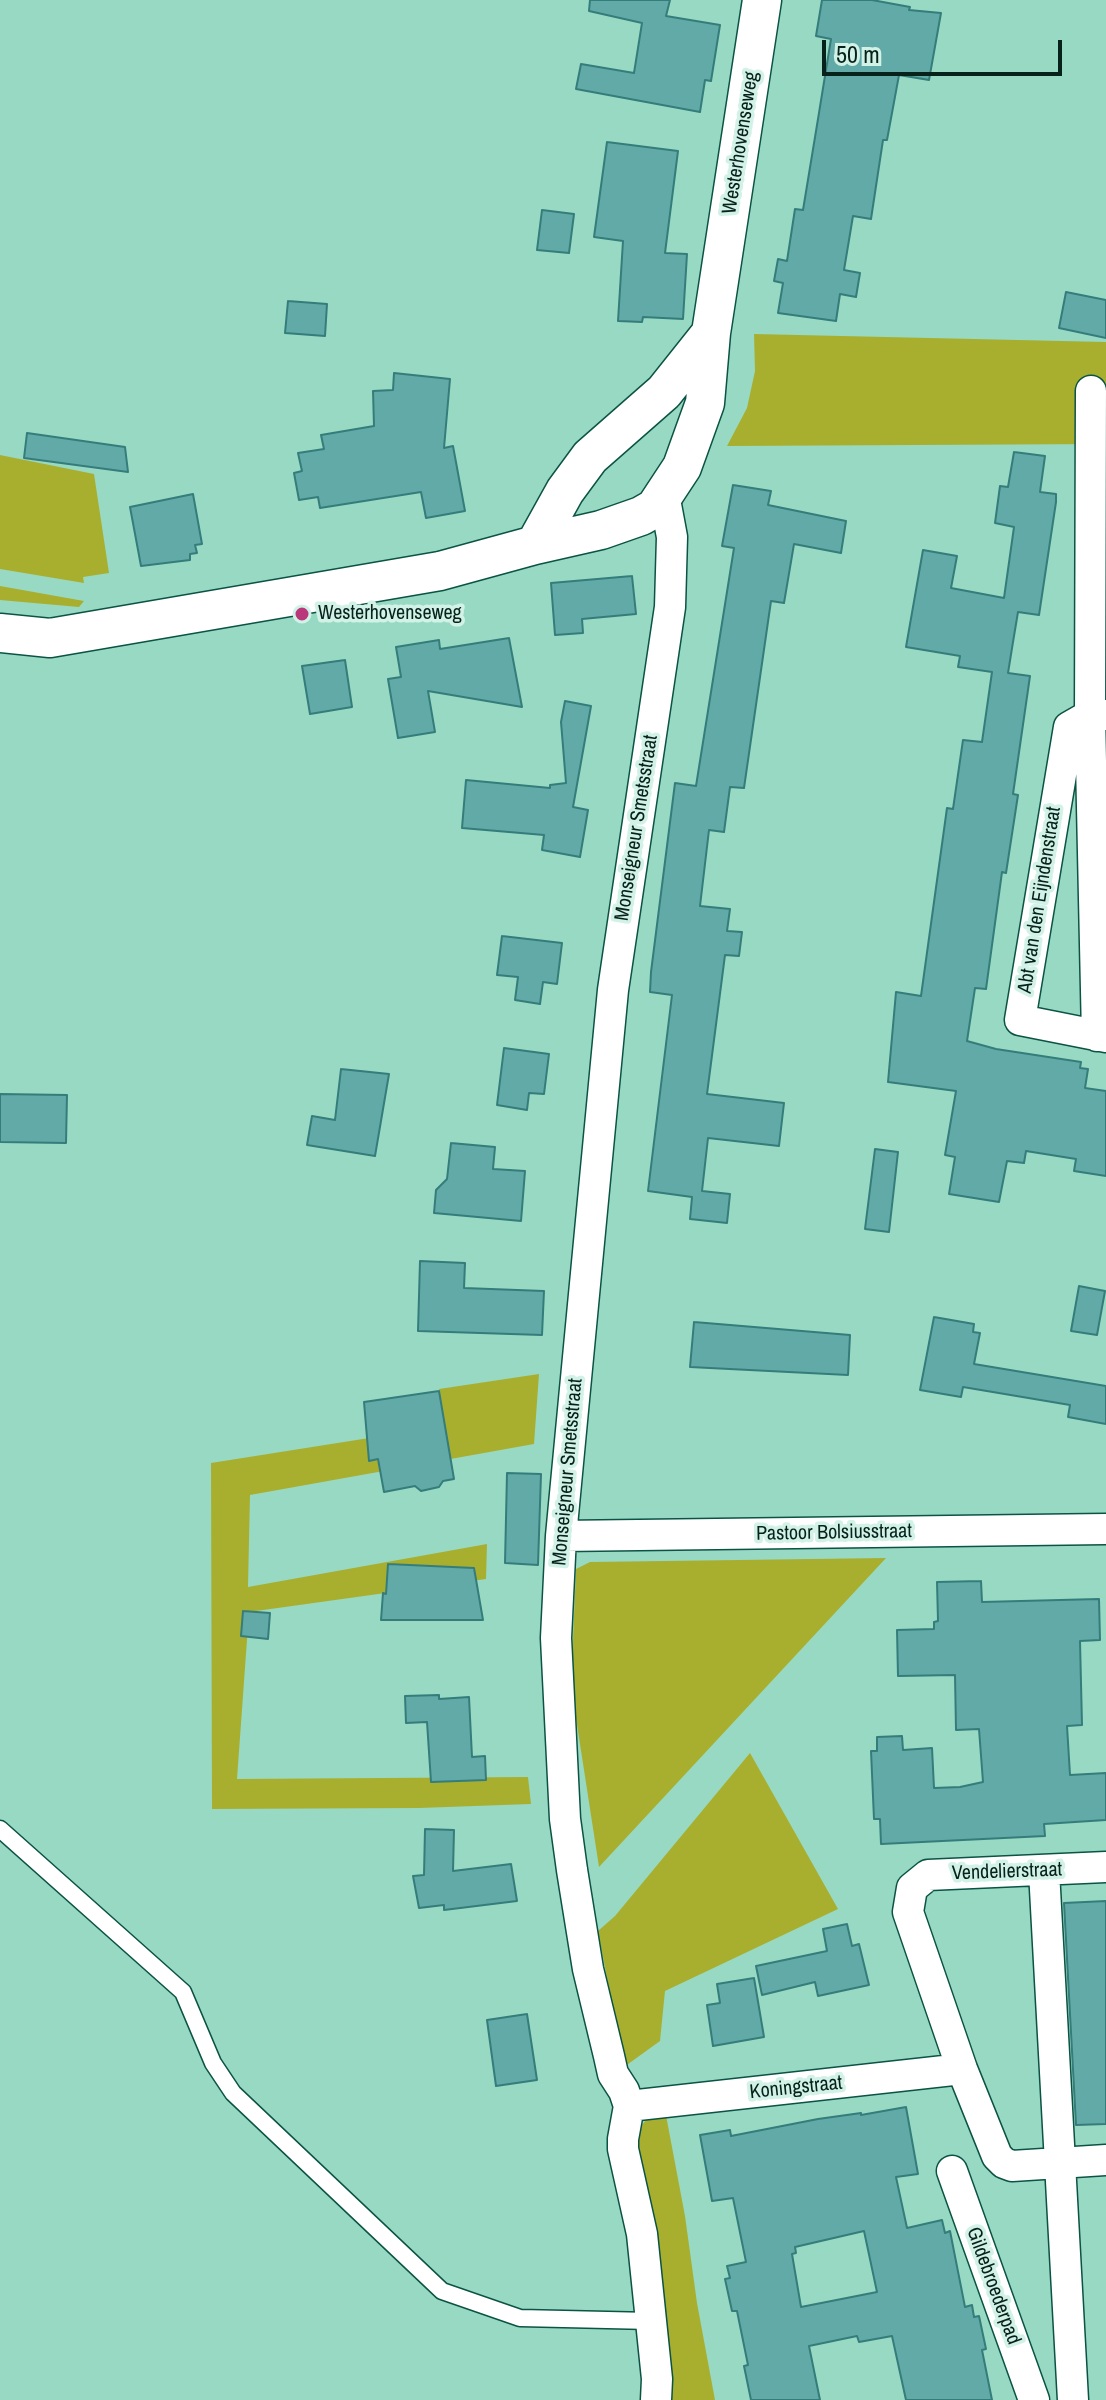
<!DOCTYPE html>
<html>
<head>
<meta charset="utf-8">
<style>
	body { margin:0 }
	#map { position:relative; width:1106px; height:2400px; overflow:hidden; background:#98d9c4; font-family:"Archivo Narrow",sans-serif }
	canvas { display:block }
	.scale { position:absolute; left:822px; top:40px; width:240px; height:36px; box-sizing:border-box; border:4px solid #07221b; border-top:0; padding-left:10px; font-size:24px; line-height:28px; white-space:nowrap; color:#07221b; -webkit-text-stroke:6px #d2f2e7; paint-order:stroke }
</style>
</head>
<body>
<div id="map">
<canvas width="1106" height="2400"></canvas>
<div class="scale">50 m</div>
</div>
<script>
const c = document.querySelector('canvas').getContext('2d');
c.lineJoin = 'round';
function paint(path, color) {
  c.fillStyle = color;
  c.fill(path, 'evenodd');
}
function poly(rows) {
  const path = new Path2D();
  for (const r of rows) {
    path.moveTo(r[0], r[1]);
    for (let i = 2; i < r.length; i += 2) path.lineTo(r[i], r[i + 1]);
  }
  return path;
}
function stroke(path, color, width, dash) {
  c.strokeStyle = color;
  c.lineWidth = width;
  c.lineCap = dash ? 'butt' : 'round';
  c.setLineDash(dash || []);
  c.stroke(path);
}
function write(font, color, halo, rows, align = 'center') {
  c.font = font + ' "Archivo Narrow",sans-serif';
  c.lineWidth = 7;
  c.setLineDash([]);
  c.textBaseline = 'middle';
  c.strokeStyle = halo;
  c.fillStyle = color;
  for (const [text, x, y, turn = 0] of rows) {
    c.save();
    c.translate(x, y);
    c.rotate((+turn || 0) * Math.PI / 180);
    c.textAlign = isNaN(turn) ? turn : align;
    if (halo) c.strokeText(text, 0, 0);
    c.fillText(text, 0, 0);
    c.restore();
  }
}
paint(poly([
	[754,334,1106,342,1106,444,727,446,747,408,755,371],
	[0,455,94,474,109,573,83,577,84,583,0,569],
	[0,586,84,601,79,607,0,600],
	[539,1374,534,1444,250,1495,248,1587,487,1544,486,1579,249,1612,237,1779,528,1777,531,1804,419,1808,212,1809,211,1463,445,1426,439,1389],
	[886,1558,599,1867,571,1686,576,1569,590,1562],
	[750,1753,838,1909,665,1991,660,2041,624,2067,598,1931,615,1916],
	[665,2110,685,2216,697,2303,715,2400,669,2400,666,2318,652,2214,635,2134,653,2111]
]), '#a8af2f');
const building = poly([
	[590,0,670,0,666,16,720,25,711,81,705,80,700,112,576,89,581,64,634,73,642,23,589,11,590,0],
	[822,0,872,0,910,7,909,10,941,13,929,80,899,75,887,140,883,140,871,219,853,216,844,270,860,273,856,297,840,294,836,321,778,313,783,283,774,281,778,259,787,261,795,209,803,210,818,119,831,39,816,36,822,0],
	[607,142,678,151,665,253,687,254,683,319,643,317,642,322,618,321,623,241,594,237,607,142],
	[542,210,574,214,569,253,537,250,542,210],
	[1066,292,1106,300,1106,338,1059,328,1066,292],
	[288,301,327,304,325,336,285,333,288,301],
	[394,373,450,379,444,448,453,446,465,511,426,518,421,492,320,508,318,497,299,500,294,473,302,471,298,453,324,449,321,435,374,426,373,391,393,390,394,373],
	[27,433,125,447,128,472,24,458,27,433],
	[1014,452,1045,456,1040,492,1056,494,1056,502,1039,615,1018,612,1013,642,1008,673,1030,676,1013,794,1018,795,1006,873,1002,872,986,989,975,988,967,1041,996,1049,1081,1062,1080,1068,1088,1069,1085,1088,1106,1091,1106,1176,1074,1171,1076,1159,1026,1151,1024,1163,1007,1161,999,1202,949,1194,955,1157,945,1155,956,1091,888,1082,896,992,921,996,947,808,953,809,963,740,982,742,992,672,958,667,960,656,906,647,923,550,957,556,951,588,1004,598,1014,527,995,523,1000,486,1008,487,1014,452],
	[733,485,771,491,768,505,846,521,841,553,794,544,784,603,771,601,744,788,730,787,724,832,709,830,700,906,730,909,727,931,742,932,739,956,725,955,707,1094,784,1103,779,1146,708,1138,702,1191,730,1194,727,1223,690,1219,692,1197,648,1191,672,995,650,992,651,972,675,783,696,786,734,548,722,546,733,485],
	[193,494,202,544,195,545,197,553,190,554,190,560,141,566,130,507,193,494],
	[632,576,636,614,582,619,583,633,555,635,551,583,632,576],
	[509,638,522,707,428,691,435,732,398,738,388,679,401,677,396,647,439,640,440,649,509,638],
	[345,660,352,707,310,714,302,666,345,660],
	[565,701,591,706,573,807,588,810,580,857,542,850,544,835,462,828,466,780,550,788,550,785,566,783,561,722,565,701],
	[502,936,562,943,557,984,543,982,540,1004,515,1000,518,977,497,975,502,936],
	[504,1048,549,1054,544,1094,529,1093,527,1110,497,1105,504,1048],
	[341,1069,389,1074,375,1156,307,1145,312,1116,335,1120,341,1069],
	[0,1094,67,1095,66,1143,0,1142,0,1094],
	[451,1143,495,1147,493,1169,525,1171,521,1221,434,1213,436,1190,447,1179,451,1143],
	[875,1149,898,1152,889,1232,865,1229,875,1149],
	[420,1261,465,1263,464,1288,544,1291,542,1335,418,1331,420,1261],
	[1079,1286,1105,1291,1097,1335,1071,1331,1079,1286],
	[934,1317,974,1324,973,1332,980,1333,974,1364,1106,1386,1106,1424,1068,1417,1070,1405,963,1387,961,1397,920,1390,934,1317],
	[694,1322,850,1335,848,1375,690,1367,694,1322],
	[439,1391,454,1479,443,1481,439,1487,421,1491,415,1486,384,1492,378,1459,369,1461,364,1402,439,1391],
	[507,1473,541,1474,538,1565,505,1563,507,1473],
	[388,1564,474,1568,483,1620,381,1620,383,1593,386,1594,388,1564],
	[981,1581,982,1602,1099,1599,1100,1640,1080,1641,1082,1725,1067,1726,1070,1775,1106,1773,1106,1820,1044,1824,1045,1836,881,1844,880,1819,874,1819,871,1751,877,1751,877,1737,902,1736,903,1750,932,1748,934,1788,960,1787,983,1782,979,1729,956,1730,955,1675,898,1676,897,1630,934,1629,934,1622,938,1621,937,1582,981,1581],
	[243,1611,270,1613,268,1639,241,1636,243,1611],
	[439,1695,439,1699,469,1697,472,1757,485,1756,486,1780,431,1782,427,1722,406,1723,405,1696,439,1695],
	[425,1829,454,1830,453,1871,511,1864,517,1901,444,1910,444,1905,419,1908,413,1876,424,1875,425,1829],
	[1106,1901,1106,2124,1076,2125,1064,1903,1106,1901],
	[847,1924,852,1946,859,1944,869,1985,818,1996,815,1982,762,1995,756,1966,827,1951,823,1929,847,1924],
	[754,1978,764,2037,713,2046,707,2005,720,2003,717,1984,754,1978],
	[527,2014,537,2080,496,2086,487,2020,527,2014],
	[906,2107,918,2174,896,2177,907,2228,942,2220,945,2233,950,2231,965,2307,972,2305,974,2317,979,2316,986,2349,982,2350,992,2400,906,2400,892,2336,859,2342,857,2336,809,2346,820,2400,751,2400,744,2366,748,2365,737,2311,732,2311,725,2279,730,2278,727,2266,746,2262,733,2198,712,2201,700,2135,730,2130,731,2136,818,2119,861,2113,861,2115,906,2107],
	[864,2231,877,2292,801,2307,792,2254,796,2253,795,2247,864,2231]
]);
paint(building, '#62aaa7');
stroke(building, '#347d7b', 2);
const service = poly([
	[0,1829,183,1992,213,2063,233,2093,442,2291,520,2318,651,2321]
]);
const minor = poly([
	[1091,391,1090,715,1097,1036],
	[1104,715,1090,715,1069,727,1020,1020,1106,1037],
	[561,1536,1106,1529],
	[1106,1867,928,1875,912,1888,908,1912,962,2069,997,2156,1004,2163,1012,2166,1106,2160],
	[1044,1871,1073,2400],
	[629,2106,962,2069],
	[952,2171,1034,2400],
	[656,2400,657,2379,642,2234,623,2149,623,2139,629,2106,624,2091,613,2074,609,2056,588,1969,572,1870,565,1819,556,1638,561,1536,613,990,670,607,672,537,664,494]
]);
const tertiary = poly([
	[535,545,565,491,590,457,664,392,711,333],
	[0,633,50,638,440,571,535,545,601,530,641,516,655,508,682,467,705,403,711,333,762,0]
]);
stroke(service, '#0b5343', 19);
stroke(minor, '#0b5343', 33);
stroke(tertiary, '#0b5343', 41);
stroke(service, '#fff', 16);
stroke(minor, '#fff', 30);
stroke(tertiary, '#fff', 38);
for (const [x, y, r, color] of [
	[302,614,8,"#bb377b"]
]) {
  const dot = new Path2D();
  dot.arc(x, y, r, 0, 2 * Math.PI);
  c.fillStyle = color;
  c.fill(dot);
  stroke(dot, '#d2f2e7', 3);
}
write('20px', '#07221b', '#d2f2e7', [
	["Westerhovenseweg",741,143,-81],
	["Monseigneur Smetsstraat",637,828,-81],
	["Abt van den Eijndenstraat",1040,900,-81],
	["Monseigneur Smetsstraat",568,1472,-85],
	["Pastoor Bolsiusstraat",834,1533,-1],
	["Vendelierstraat",1007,1872,-2],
	["Koningstraat",796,2088,-6],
	["Gildebroederpad",993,2286,70]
]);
write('20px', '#07221b', '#d2f2e7', [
	["Westerhovenseweg",318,614]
], 'left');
</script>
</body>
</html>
